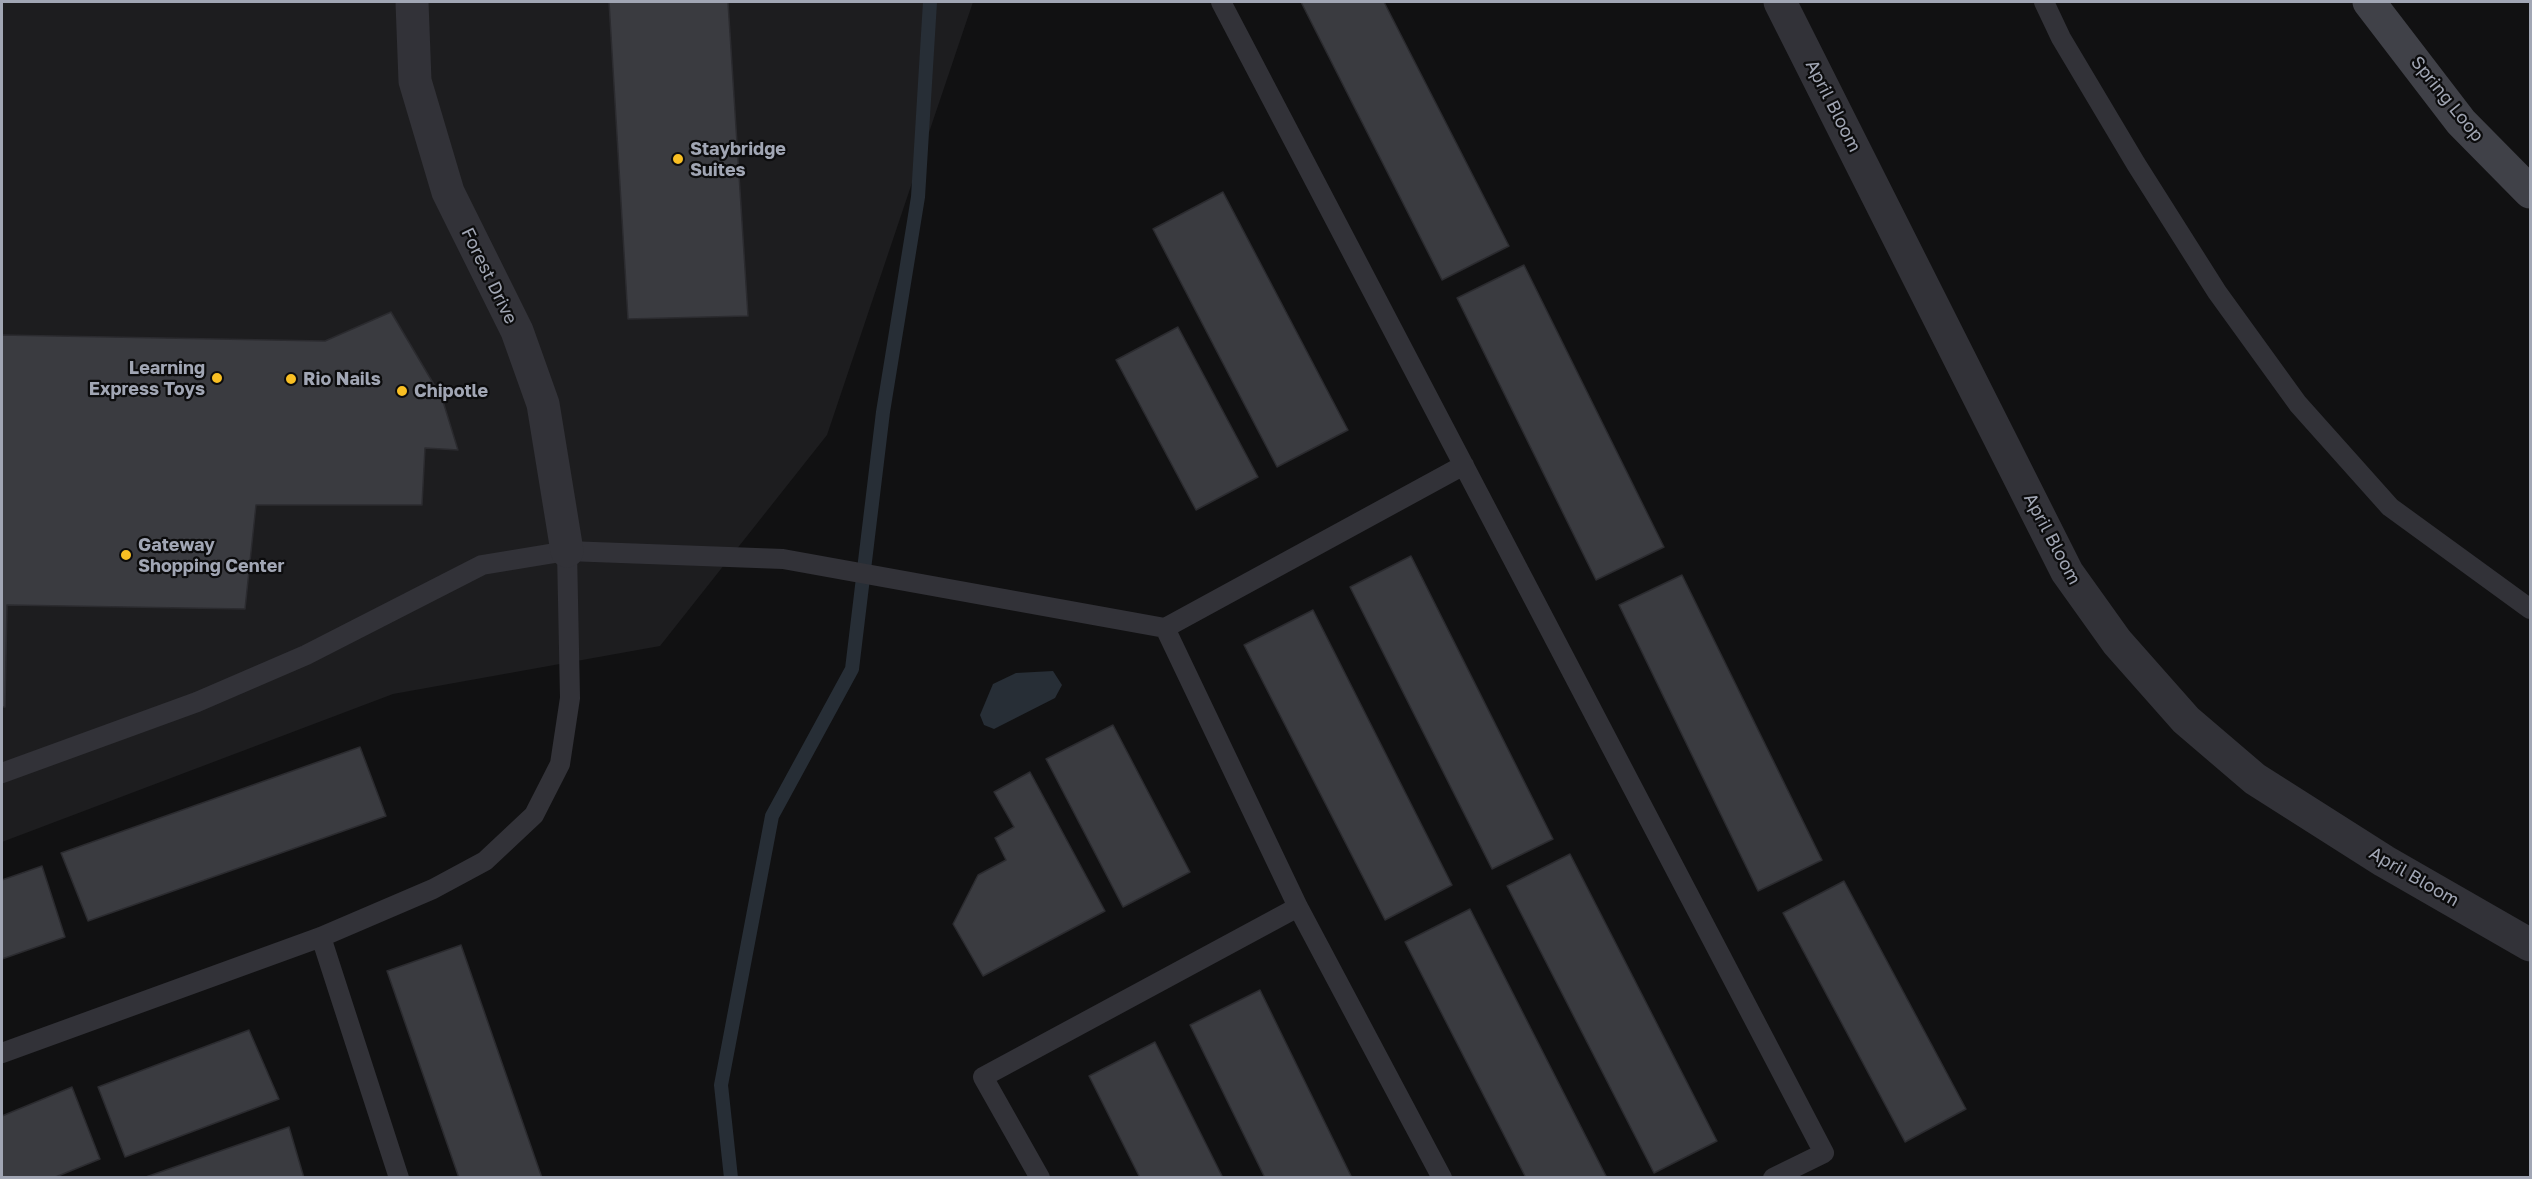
<!DOCTYPE html>
<html>
<head>
<meta charset="utf-8">
<style>
	body { margin:0 }
	#map { position:relative; width:2532px; height:1179px; overflow:hidden; background:#111112; font-family:"Golos Text",sans-serif }
	canvas { display:block }
	.frame { position:absolute; inset:0; border:3px solid #a1a6b4; pointer-events:none }
</style>
</head>
<body>
<div id="map">
<canvas width="2532" height="1179"></canvas>
<div class="frame"></div>
</div>
<script>
const c = document.querySelector('canvas').getContext('2d');
c.lineJoin = 'round';
function paint(path, color) {
  c.fillStyle = color;
  c.fill(path, 'evenodd');
}
function poly(rows) {
  const path = new Path2D();
  for (const r of rows) {
    path.moveTo(r[0], r[1]);
    for (let i = 2; i < r.length; i += 2) path.lineTo(r[i], r[i + 1]);
  }
  return path;
}
function stroke(path, color, width, dash) {
  c.strokeStyle = color;
  c.lineWidth = width;
  c.lineCap = dash ? 'butt' : 'round';
  c.setLineDash(dash || []);
  c.stroke(path);
}
function write(font, color, halo, rows, align = 'center') {
  c.font = font + ' "Golos Text",sans-serif';
  c.lineWidth = 4.5;
  c.setLineDash([]);
  c.textBaseline = 'middle';
  c.strokeStyle = halo;
  c.fillStyle = color;
  for (const [text, x, y, turn = 0] of rows) {
    c.save();
    c.translate(x, y);
    c.rotate((+turn || 0) * Math.PI / 180);
    c.textAlign = isNaN(turn) ? turn : align;
    if (halo) c.strokeText(text, 0, 0);
    c.fillText(text, 0, 0);
    c.restore();
  }
}
paint(poly([
	[2,2,973,2,827,435,660,646,393,694,2,842]
]), '#1d1d1f');
paint(poly([
	[1053,671,1062,685,1055,698,994,729,984,725,980,715,993,684,1016,673]
]), '#272e36');
stroke(poly([
	[731,1178,721,1085,772,816,852,669,883,412,918,197,930,2]
]), '#272e36', 14);
const building = poly([
	[609,2,728,2,748,316,628,319,609,2],
	[1301,2,1384,2,1509,246,1442,280,1301,2],
	[1223,192,1348,430,1277,467,1153,229,1223,192],
	[1524,265,1664,547,1596,580,1457,298,1524,265],
	[391,312,442,398,458,450,425,448,422,505,256,505,245,609,7,605,5,707,2,707,2,335,325,341,391,312],
	[1178,327,1258,477,1196,510,1116,360,1178,327],
	[1411,556,1553,839,1492,869,1350,587,1411,556],
	[1682,575,1822,860,1758,891,1619,605,1682,575],
	[1313,610,1452,885,1385,920,1244,645,1313,610],
	[1113,725,1190,872,1123,907,1046,759,1113,725],
	[360,747,386,816,88,921,61,853,360,747],
	[1030,772,1105,911,983,976,953,924,978,875,1006,860,995,838,1014,827,994,792,1030,772],
	[1570,854,1717,1141,1654,1173,1507,886,1570,854],
	[42,866,65,937,2,959,2,880,42,866],
	[1844,881,1966,1109,1905,1142,1783,913,1844,881],
	[1470,909,1607,1178,1526,1178,1405,942,1470,909],
	[461,945,542,1178,459,1178,387,971,461,945],
	[1260,990,1352,1178,1265,1178,1190,1025,1260,990],
	[249,1030,279,1099,125,1157,98,1087,249,1030],
	[1155,1042,1223,1178,1140,1178,1089,1076,1155,1042],
	[72,1087,100,1159,53,1178,2,1178,2,1116,72,1087],
	[289,1127,304,1178,143,1178,289,1127]
]);
paint(building, '#3a3b40');
stroke(building, '#2b2b2f', 1.5);
stroke(poly([
	[1221,2,1824,1153,1773,1178],
	[2044,2,2061,38,2136,164,2217,292,2298,404,2390,507,2530,609],
	[1165,628,1298,907,1442,1178],
	[2,773,197,702,306,655,482,565,567,551,783,559,1165,628,1464,465],
	[321,937,399,1178],
	[2,1053,321,937,433,889,485,861,534,815,560,764,570,698,567,551],
	[1040,1178,983,1077,1298,907]
]), '#323238', 20);
stroke(poly([
	[412,2,415,81,448,192,517,331,543,404,567,551],
	[1780,2,2067,572,2117,642,2186,720,2255,779,2384,861,2530,945]
]), '#323238', 33);
stroke(poly([
	[2369,2,2461,122,2530,192]
]), '#404148', 33);
for (const [x, y, r, color] of [
	[678,159,6,"#f9bf23"],
	[217,378,6,"#f9bf23"],
	[291,379,6,"#f9bf23"],
	[402,391,6,"#f9bf23"],
	[126,555,6,"#f9bf23"]
]) {
  const dot = new Path2D();
  dot.arc(x, y, r, 0, 2 * Math.PI);
  c.fillStyle = color;
  c.fill(dot);
  stroke(dot, '#0c0c0d', 2);
}
write('18px', '#a1a6b4', '#0c0c0d', [
	["Spring Loop",2447,99,51],
	["April Bloom",1833,106,63],
	["Forest Drive",489,276,64],
	["April Bloom",2052,539,62],
	["April Bloom",2414,877,30]
]);
write('bold 18px', '#a1a6b4', '#0c0c0d', [
	["Staybridge",690,149],
	["Suites",690,170],
	["Learning",205,368,"right"],
	["Express Toys",205,389,"right"],
	["Rio Nails",303,379],
	["Chipotle",414,391],
	["Gateway",138,545],
	["Shopping Center",138,566]
], 'left');
</script>
</body>
</html>
